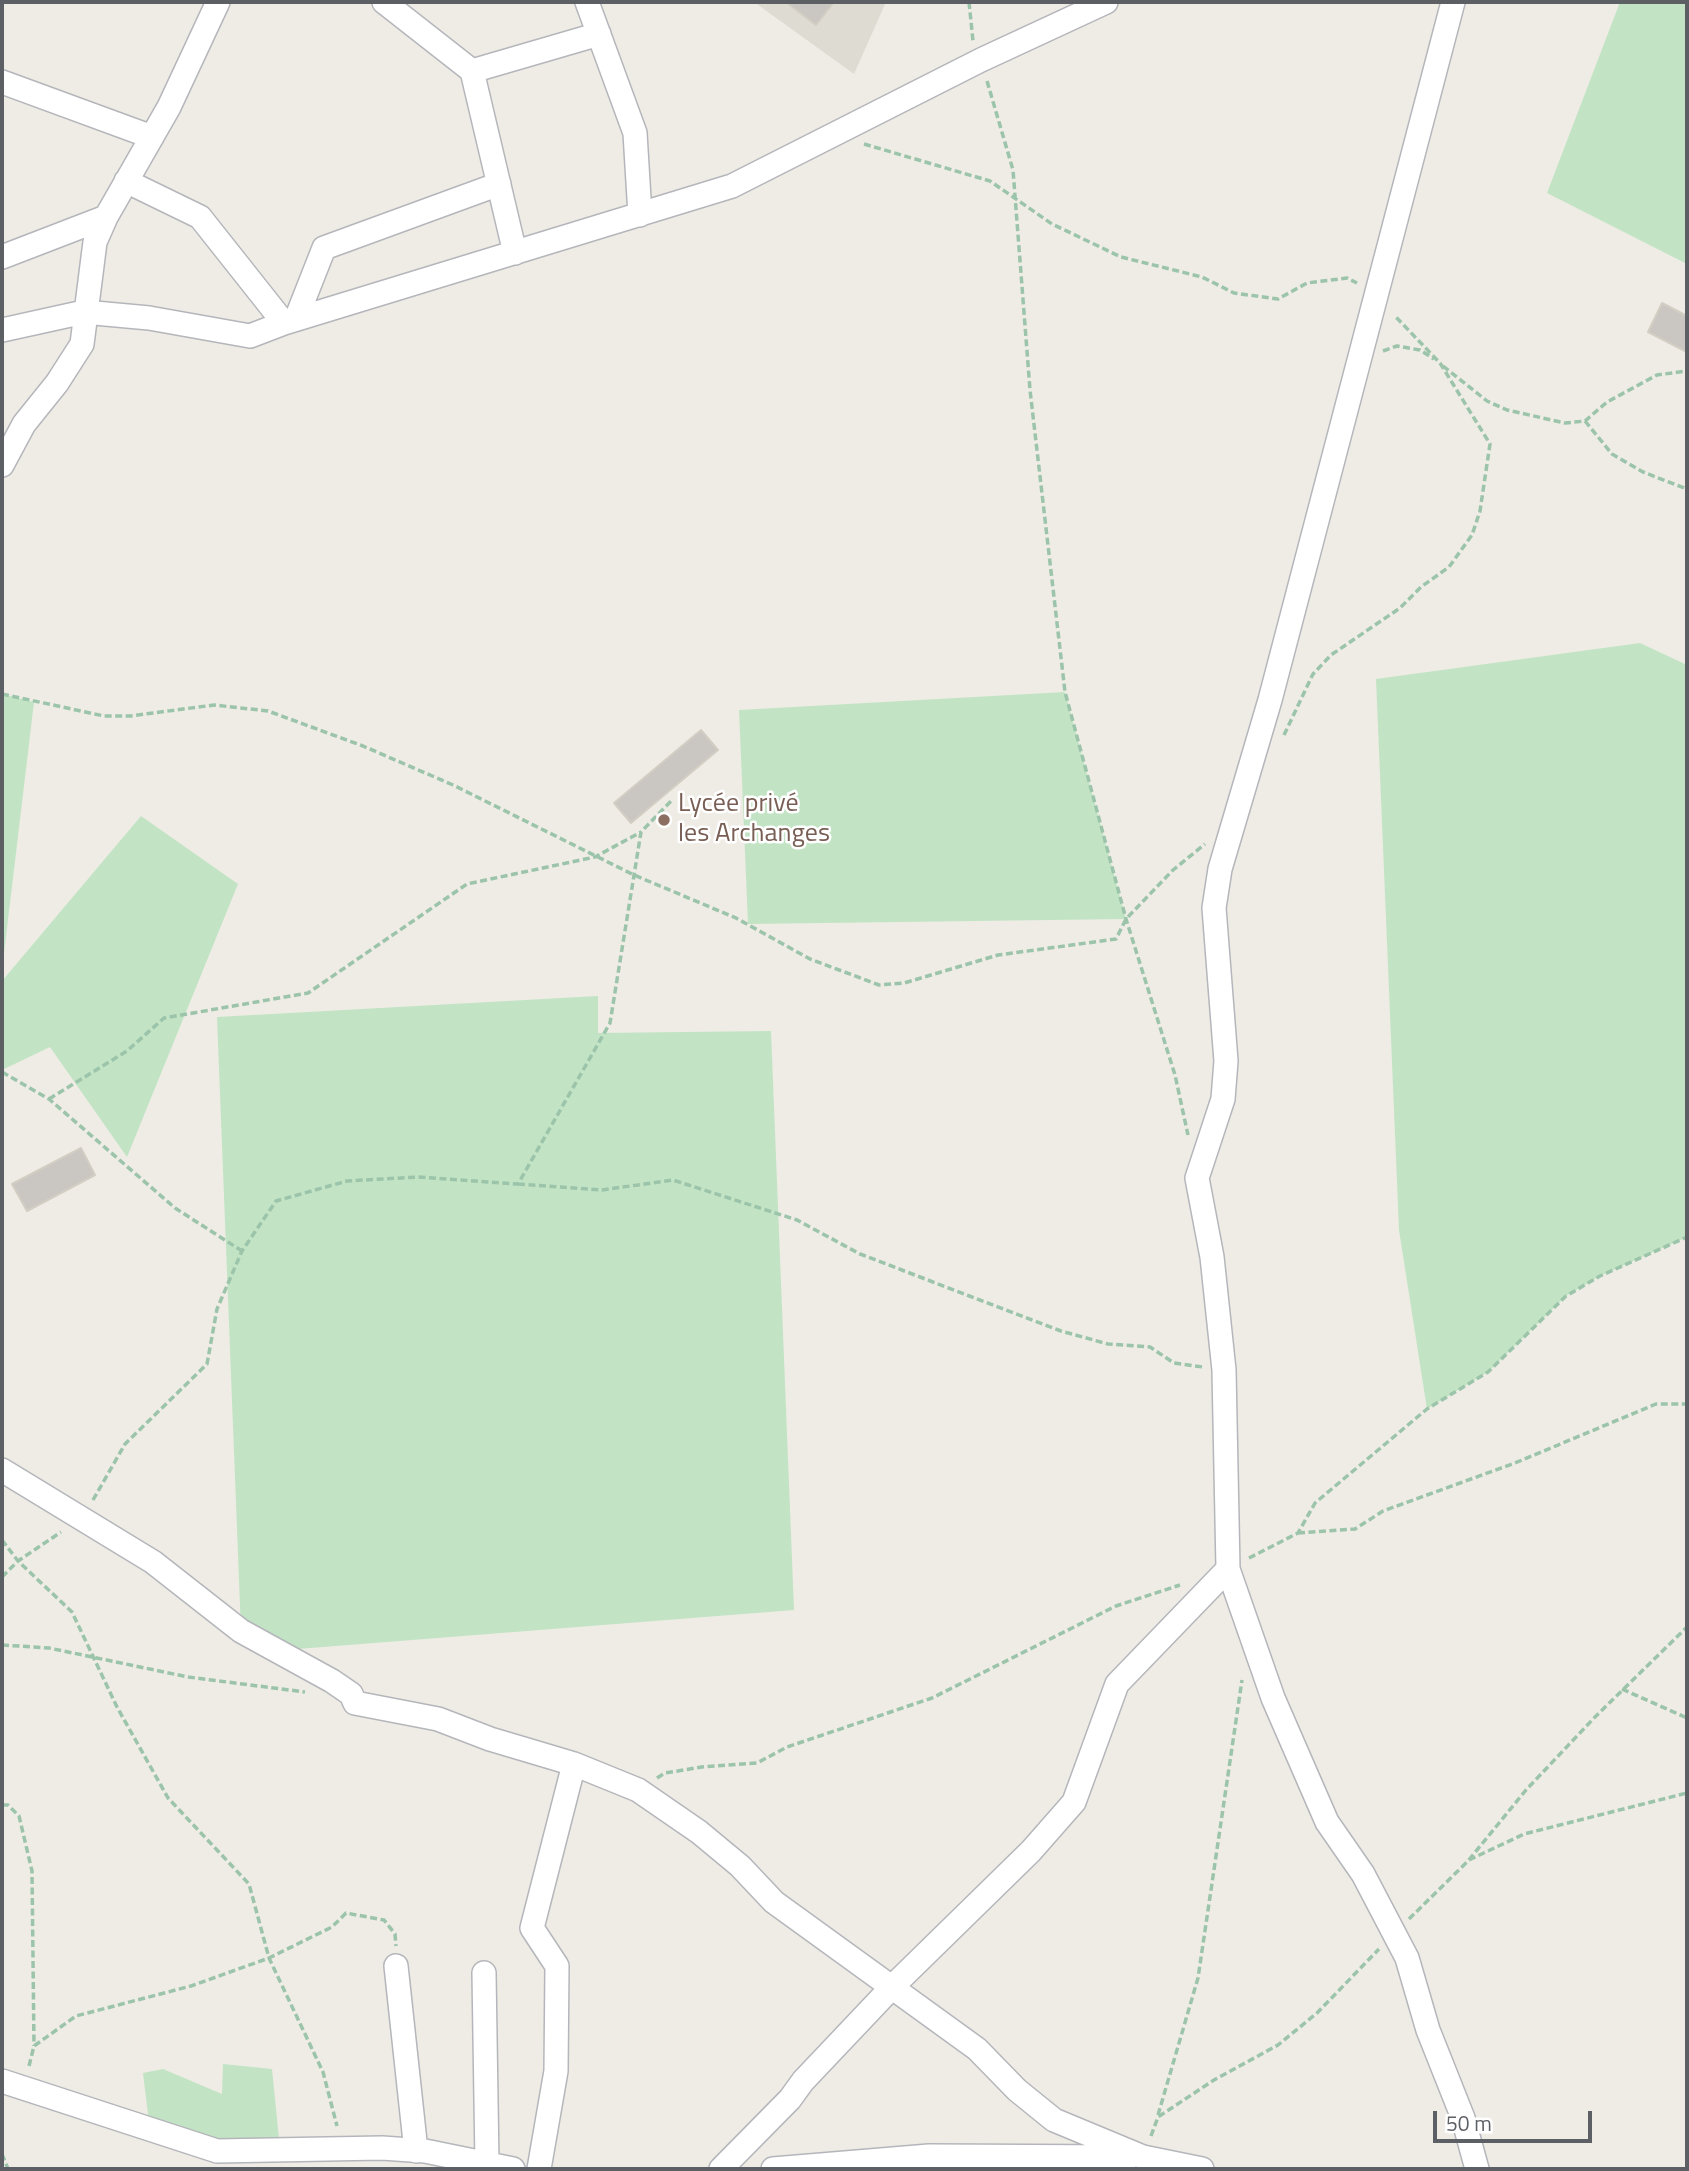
<!DOCTYPE html>
<html>
<head>
<meta charset="utf-8">
<style>
	body { margin:0 }
	#map { position:relative; width:1689px; height:2171px; overflow:hidden; background:#eeece5; font-family:"Titillium Web",sans-serif }
	canvas { display:block }
	.frame { position:absolute; inset:0; border:4px solid #5c5f64; pointer-events:none }
	.scale { position:absolute; left:1433px; top:2111px; width:159px; height:32px; box-sizing:border-box; border:4px solid #5c5f64; border-top:0; padding-left:9px; font-size:21px; line-height:24px; white-space:nowrap; color:#5c5f64; -webkit-text-stroke:5px #fff; paint-order:stroke }
</style>
</head>
<body>
<div id="map">
<canvas width="1689" height="2171"></canvas>
<div class="frame"></div>
<div class="scale">50 m</div>
</div>
<script>
const c = document.querySelector('canvas').getContext('2d');
c.lineJoin = 'round';
function paint(path, color) {
  c.fillStyle = color;
  c.fill(path, 'evenodd');
}
function poly(rows) {
  const path = new Path2D();
  for (const r of rows) {
    path.moveTo(r[0], r[1]);
    for (let i = 2; i < r.length; i += 2) path.lineTo(r[i], r[i + 1]);
  }
  return path;
}
function stroke(path, color, width, dash) {
  c.strokeStyle = color;
  c.lineWidth = width;
  c.lineCap = dash ? 'butt' : 'round';
  c.setLineDash(dash || []);
  c.stroke(path);
}
function write(font, color, halo, rows, align = 'center') {
  c.font = font + ' "Titillium Web",sans-serif';
  c.lineWidth = 5;
  c.setLineDash([]);
  c.textBaseline = 'middle';
  c.strokeStyle = halo;
  c.fillStyle = color;
  for (const [text, x, y, turn = 0] of rows) {
    c.save();
    c.translate(x, y);
    c.rotate((+turn || 0) * Math.PI / 180);
    c.textAlign = isNaN(turn) ? turn : align;
    if (halo) c.strokeText(text, 0, 0);
    c.fillText(text, 0, 0);
    c.restore();
  }
}
paint(poly([
	[754,2,886,2,854,74]
]), '#dedbd3');
paint(poly([
	[1620,2,1687,2,1687,264,1547,193],
	[1640,643,1687,665,1687,1237,1600,1276,1566,1296,1488,1372,1427,1409,1399,1230,1376,679],
	[1065,692,1126,919,748,924,739,710],
	[2,694,34,702,2,970],
	[141,816,238,884,127,1157,50,1047,2,1070,2,981],
	[598,996,598,1033,771,1031,794,1610,272,1651,241,1631,217,1017],
	[223,2064,272,2069,280,2149,150,2131,143,2073,163,2069,222,2094]
]), '#c2e4c4');
const building = poly([
	[786,2,834,2,816,25,786,2],
	[1662,303,1687,316,1687,352,1648,332,1662,303],
	[701,730,718,750,631,823,614,803,701,730],
	[81,1148,95,1175,27,1211,12,1184,81,1148]
]);
paint(building, '#cac6c2');
stroke(building, '#d2cec3', 2);
const minor = poly([
	[384,2,472,71,515,253],
	[587,2,635,133,640,215],
	[1453,2,1270,700,1220,869,1214,908,1226,1061,1223,1099,1197,1178,1212,1257,1224,1370,1228,1569,1273,1698,1327,1822,1363,1874,1407,1958,1428,2030,1463,2118,1477,2169],
	[472,71,599,34],
	[2,82,152,137],
	[126,181,200,217,284,323],
	[2,257,106,217],
	[296,319,324,248,499,184],
	[2,330,84,312,149,318,250,336,284,323,732,186,981,60,1106,2],
	[2,465,24,424,57,383,82,344,95,242,106,217,169,107,218,2],
	[2,1470,153,1562,241,1631,332,1681,351,1694,355,1703,438,1719,490,1739,574,1764,638,1790,699,1832,740,1866,774,1902,977,2049,1017,2090,1054,2120,1143,2157,1202,2169],
	[396,1966,416,2151],
	[484,1973,487,2164],
	[2,2081,217,2151,382,2148,425,2151,513,2169],
	[539,2169,556,2071,557,1966,532,1928,574,1764],
	[721,2169,790,2099,803,2081,893,1986,1031,1851,1074,1802,1117,1684,1228,1569],
	[773,2169,929,2156,1129,2157]
]);
stroke(minor, '#b5b6bb', 26);
stroke(poly([
	[969,2,973,41],
	[987,81,1013,170,1030,390,1065,692,1126,919,1175,1075,1188,1135],
	[864,144,990,181,1052,224,1121,257,1202,277,1234,293,1278,299,1307,283,1347,278,1357,283],
	[1383,351,1397,346,1420,350,1434,359],
	[1443,366,1487,401,1507,410,1565,423,1585,421,1607,402,1657,375,1687,371],
	[1585,421,1612,454,1643,472,1687,489],
	[2,694,104,716,130,716,214,705,268,711,363,746,453,785,634,875,736,918,810,959,879,985,904,983,998,955,1116,939,1126,919,1173,870,1205,844],
	[1284,735,1313,674,1331,655,1400,608,1421,587,1449,567,1472,535,1480,511,1490,444,1440,363,1394,315],
	[2,1072,49,1099,175,1208,242,1251],
	[49,1099,127,1051,164,1018,308,993,467,884,595,857,641,832],
	[518,1184,602,1190,673,1180,797,1220,860,1254,1061,1331,1108,1344,1150,1347,1174,1363,1203,1367],
	[93,1500,125,1444,207,1364,217,1309,242,1251,276,1201,347,1181,418,1177,518,1184,610,1023,641,832,672,800],
	[1298,1533,1355,1529,1383,1511,1515,1463,1656,1404,1687,1404],
	[2,1540,18,1561,72,1612,117,1707,168,1798,249,1884,269,1958,323,2072,337,2126],
	[1249,1558,1298,1533,1315,1503,1427,1409,1488,1372,1566,1296,1600,1276,1687,1237],
	[2,1577,18,1561,61,1532],
	[2,1645,49,1648,188,1677,305,1692],
	[1622,1689,1687,1718],
	[657,1778,665,1773,702,1767,757,1763,787,1747,932,1698,1116,1606,1180,1585],
	[2,1805,8,1805,19,1816,32,1871,34,2046],
	[1469,1860,1524,1834,1687,1793],
	[1409,1919,1468,1861,1526,1790,1595,1717,1687,1627],
	[29,2066,34,2046,76,2016,191,1986,269,1958,332,1927,346,1913,384,1920,395,1934,396,1946],
	[1158,2115,1198,1978,1242,1680],
	[1151,2136,1158,2117,1214,2080,1278,2045,1317,2013,1379,1949],
	[2,2154,8,2169]
]), '#9cc4aa', 3.5, [7, 3.5]);
stroke(minor, '#fff', 23);
for (const [x, y, r, color] of [
	[664,820,7,"#8d6e63"]
]) {
  const dot = new Path2D();
  dot.arc(x, y, r, 0, 2 * Math.PI);
  c.fillStyle = color;
  c.fill(dot);
  stroke(dot, '#fff', 2.5);
}
write('26px', '#785e54', '#fff', [
	["Lycée privé",678,805],
	["les Archanges",678,835]
], 'left');
</script>
</body>
</html>
